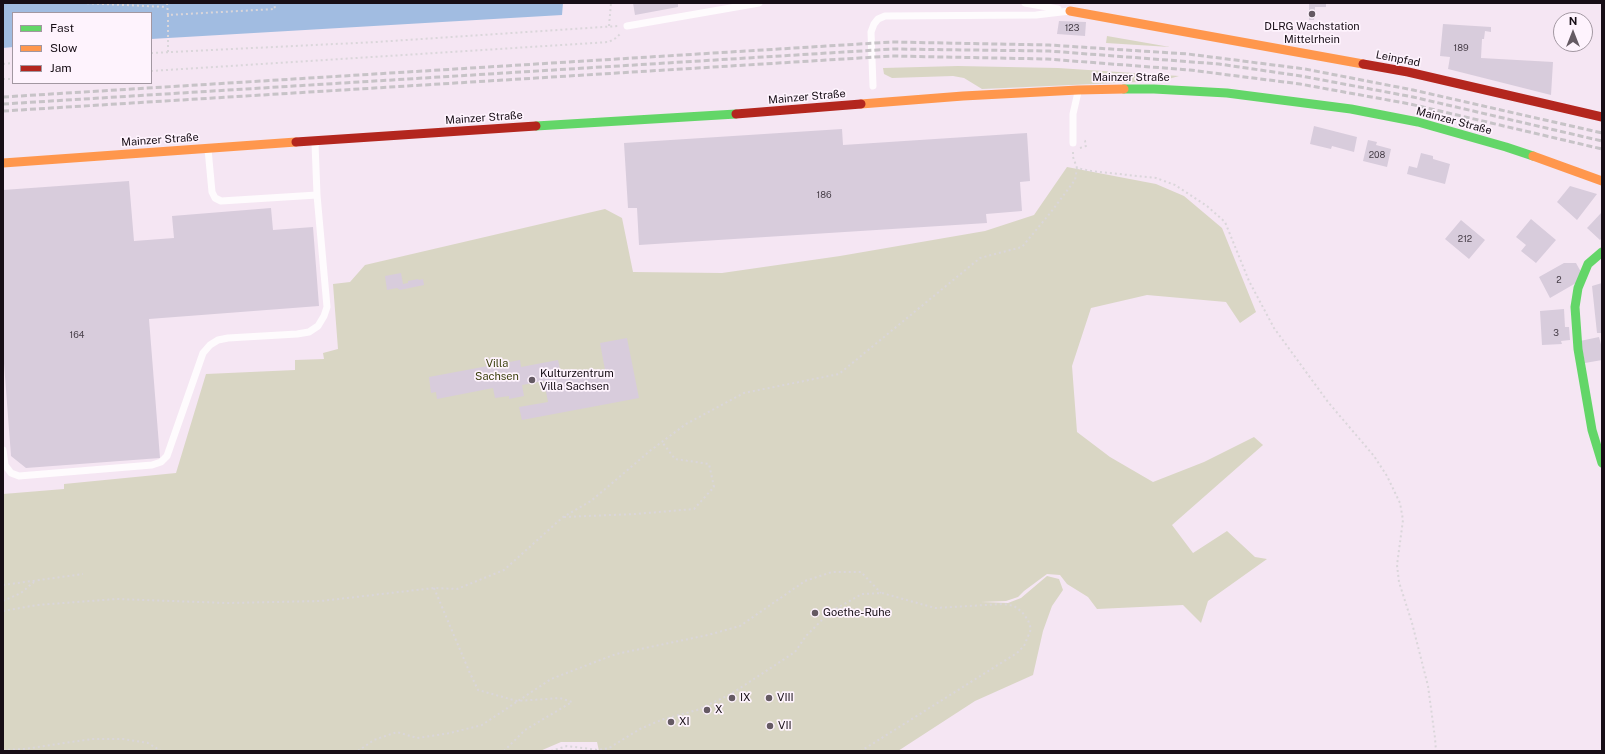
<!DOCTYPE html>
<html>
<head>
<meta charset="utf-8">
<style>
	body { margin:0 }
	#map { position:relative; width:1605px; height:754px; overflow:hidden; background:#f5e6f3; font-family:"Public Sans",sans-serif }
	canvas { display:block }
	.frame { position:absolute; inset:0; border:4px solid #170e16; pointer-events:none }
	.legend { position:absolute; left:12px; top:12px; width:140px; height:72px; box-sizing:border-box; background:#fef3fd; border:1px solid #a297a1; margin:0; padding:5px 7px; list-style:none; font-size:12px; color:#170e16 }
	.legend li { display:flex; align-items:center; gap:8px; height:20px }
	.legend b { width:20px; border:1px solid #a297a1 }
	.north { position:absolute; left:1553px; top:12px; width:40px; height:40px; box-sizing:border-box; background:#fef3fd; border:1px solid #a297a1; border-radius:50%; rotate:0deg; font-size:11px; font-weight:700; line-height:16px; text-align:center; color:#170e16 }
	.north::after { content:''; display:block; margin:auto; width:14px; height:18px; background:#655a63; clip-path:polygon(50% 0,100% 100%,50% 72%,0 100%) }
</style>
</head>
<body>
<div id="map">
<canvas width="1605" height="754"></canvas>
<div class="frame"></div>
<ul class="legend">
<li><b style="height:5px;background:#63d668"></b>Fast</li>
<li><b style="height:5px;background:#ff974d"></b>Slow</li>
<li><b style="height:5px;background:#b3261e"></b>Jam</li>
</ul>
<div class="north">N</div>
</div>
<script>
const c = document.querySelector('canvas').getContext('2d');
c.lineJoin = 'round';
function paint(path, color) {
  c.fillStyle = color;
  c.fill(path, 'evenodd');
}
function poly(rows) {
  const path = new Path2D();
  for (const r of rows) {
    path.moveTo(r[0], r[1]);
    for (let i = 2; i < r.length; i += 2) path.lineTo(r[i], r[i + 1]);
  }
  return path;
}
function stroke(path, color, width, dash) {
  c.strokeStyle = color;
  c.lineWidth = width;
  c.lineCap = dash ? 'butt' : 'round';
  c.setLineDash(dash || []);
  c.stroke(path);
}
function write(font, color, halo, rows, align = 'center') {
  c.font = font + ' "Public Sans",sans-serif';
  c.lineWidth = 3.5;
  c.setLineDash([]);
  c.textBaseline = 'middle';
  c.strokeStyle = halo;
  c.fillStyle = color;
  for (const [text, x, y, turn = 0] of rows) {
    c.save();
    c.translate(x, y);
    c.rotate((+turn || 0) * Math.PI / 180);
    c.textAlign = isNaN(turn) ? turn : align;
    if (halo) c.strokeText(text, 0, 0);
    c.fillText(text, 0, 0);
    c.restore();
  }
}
paint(poly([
	[1107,36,1170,47,1106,43],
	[958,66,1058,68,1179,76,1161,81,982,89,964,78,953,76,892,78,884,74,883,68],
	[1067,167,1156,184,1184,196,1222,228,1256,312,1240,323,1226,302,1147,295,1091,308,1072,366,1077,432,1110,457,1153,482,1204,462,1254,437,1263,445,1172,525,1193,553,1227,531,1255,557,1267,559,1208,601,1201,623,1183,605,1097,609,1088,597,1067,584,1060,575,1047,574,1024,591,1018,597,1006,601,981,602,1008,603,1021,598,1047,576,1059,579,1063,590,1052,606,1043,631,1033,675,975,701,898,751,599,751,597,742,561,742,540,751,3,751,3,494,64,489,64,484,176,473,206,374,295,370,295,360,324,359,323,353,338,349,333,284,350,282,365,265,605,209,622,218,633,272,722,273,840,256,985,231,1034,215]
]), '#d9d6c4');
paint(poly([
	[3,3,563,3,562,15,151,39,151,13,13,13,13,47,3,48]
]), '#a1bce1');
paint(poly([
	[633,3,678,3,678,7,635,15],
	[1309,3,1326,3,1326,7,1315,7,1314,20,1309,20],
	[1059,21,1086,22,1085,36,1057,34],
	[1443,24,1491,27,1491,32,1485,31,1484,39,1482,39,1481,58,1553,62,1551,95,1448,69,1450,57,1440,56],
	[1314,126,1357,137,1354,152,1332,146,1331,149,1310,144],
	[842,129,843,145,1027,133,1030,181,1020,182,1022,211,986,214,987,223,639,245,637,208,628,208,624,143],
	[1368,140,1377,142,1376,145,1391,149,1387,167,1363,161],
	[1421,153,1433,156,1433,159,1450,164,1445,184,1407,174,1409,166,1417,168],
	[129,181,134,241,174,238,172,216,271,208,273,230,313,227,319,306,149,319,160,458,26,468,11,456,3,350,3,190],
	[1570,186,1597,194,1577,220,1557,202],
	[1602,212,1602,238,1600,240,1587,228],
	[1531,219,1556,240,1536,263,1521,251,1526,245,1516,237],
	[1461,220,1485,240,1469,259,1445,239],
	[1564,263,1576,263,1581,272,1576,283,1550,298,1539,277],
	[401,273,403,284,408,283,408,281,418,279,419,280,423,279,424,285,400,290,397,288,387,290,385,276],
	[1602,283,1602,333,1597,333,1592,286],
	[1564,309,1565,327,1569,327,1570,340,1561,341,1562,344,1542,345,1540,311],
	[1599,337,1602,348,1602,360,1585,363,1580,341],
	[627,338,639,398,522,420,519,407,548,402,544,381,522,385,524,396,509,399,509,396,495,398,493,388,437,399,436,392,431,393,429,377,520,360,521,367,558,360,562,378,605,370,600,343]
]), '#d8ccdc');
stroke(poly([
	[82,3,167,7],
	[167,3,168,15,275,9,274,3],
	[168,15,168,52],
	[609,26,611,3],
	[151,53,376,42,618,26],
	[3,64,13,63],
	[151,71,609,42,616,38,621,33],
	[3,79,13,79],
	[1080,148,1086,146,1085,141,1083,140],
	[1073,152,1073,157,1077,168,1091,171,1156,178,1175,185,1207,206,1225,222,1249,281,1274,328,1328,402,1374,456,1387,476,1400,503,1403,520,1397,565,1399,582,1412,623,1428,686,1435,738,1436,751],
	[564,517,635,514,694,509,714,487,709,464,675,459,662,442],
	[3,585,83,574],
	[434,588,469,671,478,690,517,701,560,698,572,702,525,730,504,751],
	[3,601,21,593,34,582],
	[3,611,37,605,116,599,227,603,321,601,434,588,457,589,504,570,563,517,591,501,651,450,686,424,744,393,839,374,980,258,1022,247,1051,212,1075,180,1077,168],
	[3,750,24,749,92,739,123,739,148,743,161,751],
	[358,751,374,740,397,732,417,738,450,733,482,725,551,679,616,654,708,635,740,626,805,581,832,572,861,572,881,593],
	[551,751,567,746,598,750,609,748,640,729,661,720,697,710,731,694,795,652,806,636,830,612,862,594,882,593,935,608,1003,604,1014,606,1022,612,1028,620,1031,629,1024,646,1017,653,861,751]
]), '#dad6da', 2, [2, 3]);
stroke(poly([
	[1025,3,1058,9],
	[627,26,759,3],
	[873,86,871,32,874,24,878,19,885,16,1036,15,1070,11],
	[1073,143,1073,114,1078,92],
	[208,149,212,192,215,198,221,201,317,195,315,143],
	[3,450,5,465,11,473,19,476,152,465,161,462,167,456,203,353,210,345,218,340,228,338,297,334,309,332,318,326,324,316,327,307,317,195]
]), '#fefbfd', 7);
stroke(poly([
	[1124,89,1154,89,1227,93,1351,109,1418,122,1506,147,1533,156],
	[536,126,736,114],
	[1602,252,1588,264,1578,288,1575,307,1578,349,1592,430,1602,463]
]), '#63d668', 9);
stroke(poly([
	[1070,11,1363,64],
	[861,104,963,96,1078,90,1124,89],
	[1533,156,1602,181],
	[3,163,296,142]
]), '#ff974d', 9);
stroke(poly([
	[1363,64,1408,72,1602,117],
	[736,114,861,104],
	[296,142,536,126]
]), '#b3261e', 9);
stroke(poly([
	[3,97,892,42,1049,45,1188,54,1305,69,1413,90,1602,133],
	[3,104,893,49,1049,51,1219,64,1301,76,1413,97,1602,141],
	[3,111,892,56,1047,59,1190,70,1300,84,1410,104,1602,149]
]), '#c7c3c7', 3, [6, 3]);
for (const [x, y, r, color] of [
	[1312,14,4,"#655a63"],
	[532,380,4,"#655a63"],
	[815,613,4,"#655a63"],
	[732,698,4,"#655a63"],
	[769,698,4,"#655a63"],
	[707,710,4,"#655a63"],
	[671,722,4,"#655a63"],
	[770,726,4,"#655a63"]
]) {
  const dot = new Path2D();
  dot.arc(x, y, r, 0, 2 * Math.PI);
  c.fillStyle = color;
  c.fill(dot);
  stroke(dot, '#fef3fd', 1.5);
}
write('9px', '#473e48', null, [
	["123",1072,28],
	["189",1461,48],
	["208",1377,155],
	["186",824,195],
	["212",1465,239],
	["2",1559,280],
	["3",1556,333],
	["164",77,335]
]);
write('11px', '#170e16', '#fef3fd', [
	["DLRG Wachstation",1312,27,"center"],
	["Mittelrhein",1312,40,"center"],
	["Kulturzentrum",540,374],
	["Villa Sachsen",540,387],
	["Goethe-Ruhe",823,613],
	["IX",740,698],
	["VIII",777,698],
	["X",715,710],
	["XI",679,722],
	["VII",778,726]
], 'left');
write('11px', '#170e16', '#fef3fd', [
	["Leinpfad",1398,59,11],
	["Mainzer Straße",1131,78],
	["Mainzer Straße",807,97,-5],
	["Mainzer Straße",484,118,-4],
	["Mainzer Straße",1454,121,15],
	["Mainzer Straße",160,140,-4]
]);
write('11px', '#3c400f', '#fef3fd', [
	["Villa",497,364],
	["Sachsen",497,377]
]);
</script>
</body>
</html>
